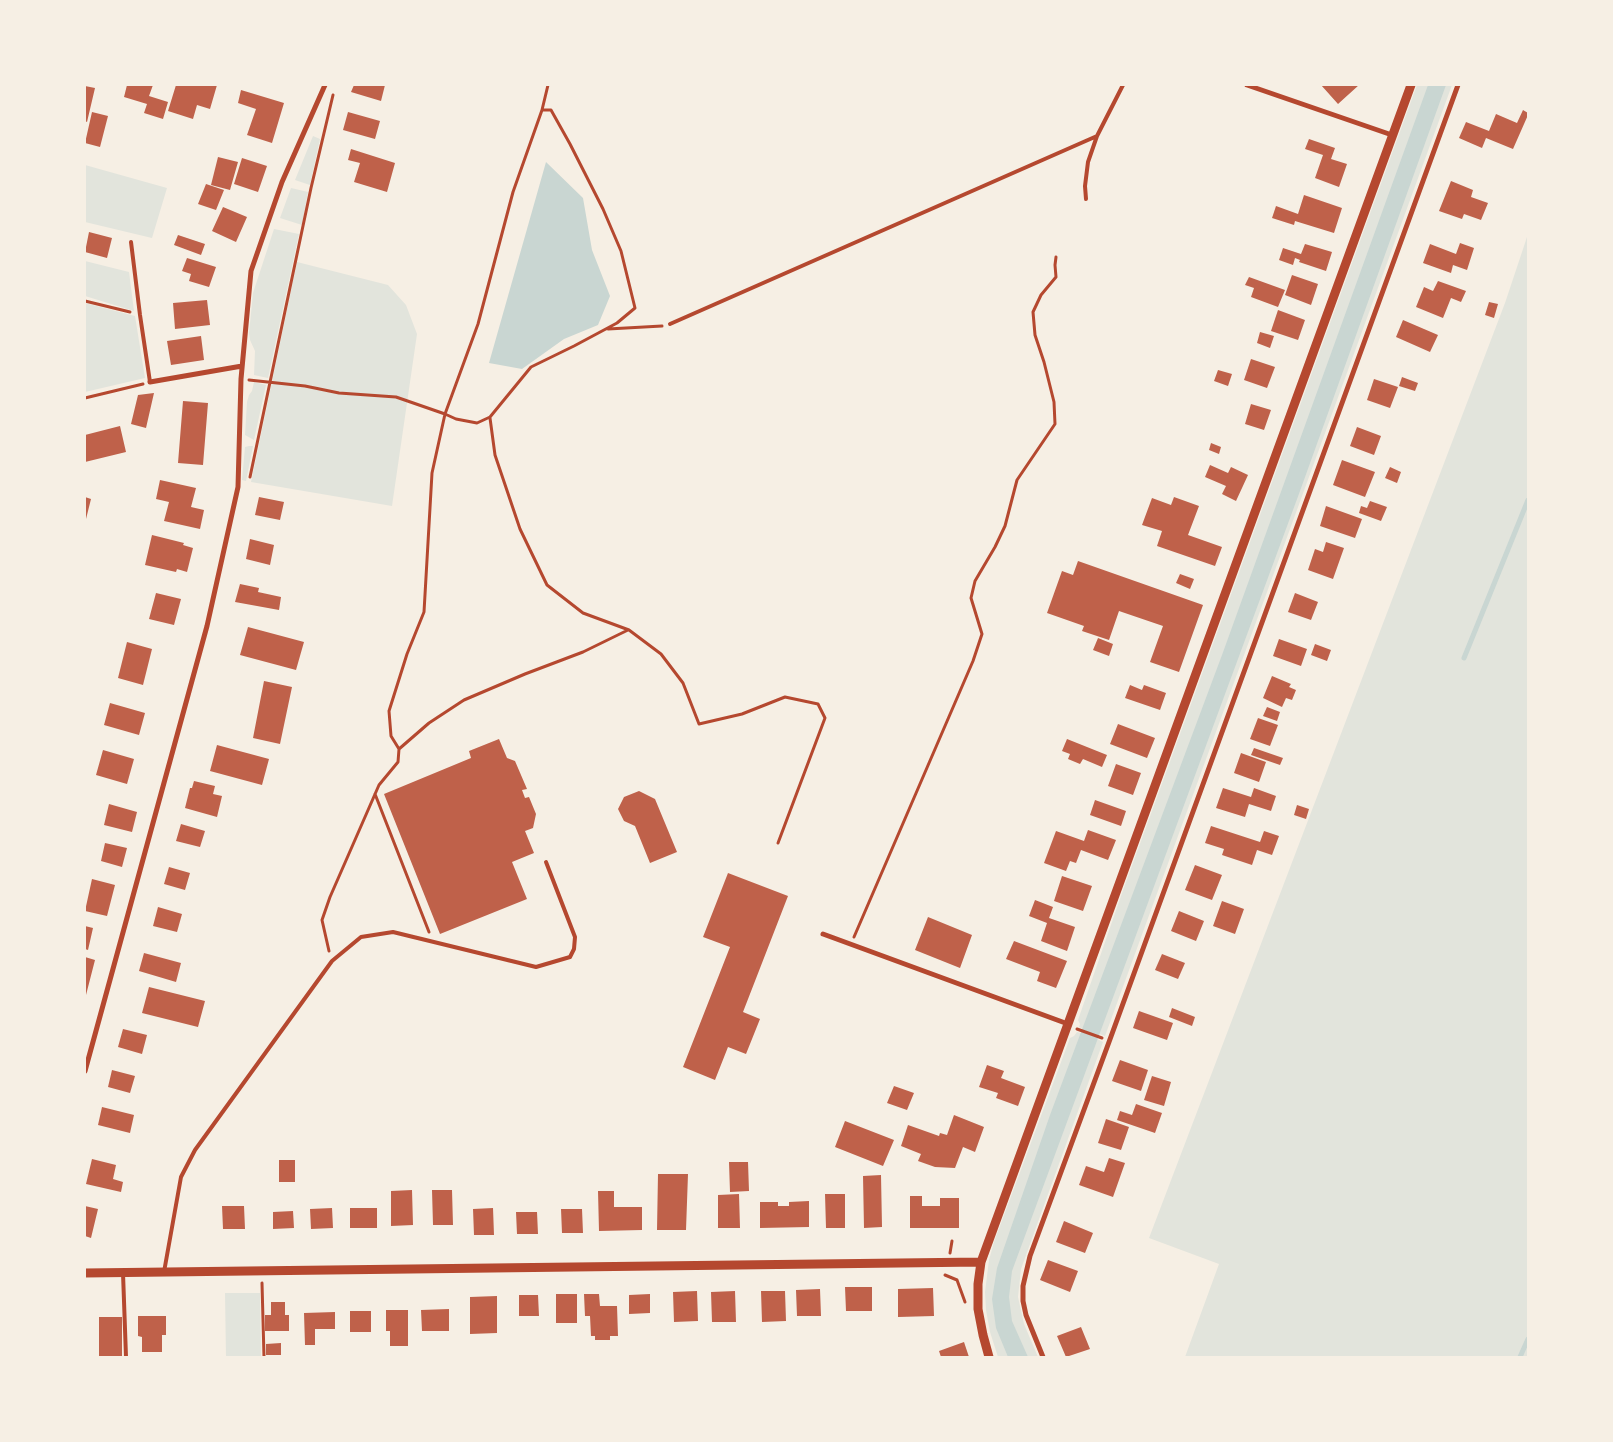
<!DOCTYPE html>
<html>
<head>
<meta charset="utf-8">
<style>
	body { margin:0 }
	#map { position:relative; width:1613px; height:1442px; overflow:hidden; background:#f6efe4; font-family:Quicksand,sans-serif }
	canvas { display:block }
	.frame { position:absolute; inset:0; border:86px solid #f6efe4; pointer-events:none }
</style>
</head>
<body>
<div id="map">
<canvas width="1613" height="1442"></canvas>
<div class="frame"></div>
</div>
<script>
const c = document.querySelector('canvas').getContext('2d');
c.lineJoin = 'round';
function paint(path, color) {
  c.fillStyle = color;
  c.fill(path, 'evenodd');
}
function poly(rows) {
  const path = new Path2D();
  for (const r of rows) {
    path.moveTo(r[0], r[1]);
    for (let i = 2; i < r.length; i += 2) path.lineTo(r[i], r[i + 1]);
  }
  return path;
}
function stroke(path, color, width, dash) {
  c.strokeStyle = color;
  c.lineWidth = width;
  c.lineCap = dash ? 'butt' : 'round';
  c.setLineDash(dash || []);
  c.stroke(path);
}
paint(poly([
	[1417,85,1452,85,1105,1036,1099,1034,1097,1039,1103,1042,1021,1269,1018,1297,1024,1324,1038,1357,998,1357,990,1332,986,1310,985,1292,989,1260,994,1242,1070,1038,1074,1036,1077,1032,1081,1033,1083,1029,1079,1027,1080,1024,1078,1020,1122,893],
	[313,136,320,139,310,185,295,180],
	[85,165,167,188,152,238,85,222],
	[291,188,308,192,302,225,280,218],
	[274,229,299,234,268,378,254,375,255,351,250,340,249,333,253,293],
	[1528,234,1528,1357,1185,1357,1219,1264,1149,1238,1505,303],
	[85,261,129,272,134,311,85,296],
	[297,262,388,285,406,305,417,334,392,506,251,482],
	[85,303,135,316,145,378,85,392],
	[254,382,266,385,254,440,245,435,247,402,249,395,252,391],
	[249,446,253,446,246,481,242,480,245,447],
	[225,1293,260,1293,261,1357,226,1357]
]), '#e2e4dc');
paint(poly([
	[1428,85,1446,85,1300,491,1012,1271,1009,1297,1012,1321,1028,1357,1008,1357,996,1328,992,1299,997,1268,1050,1115,1222,655],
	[546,162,583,198,592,250,610,296,598,325,564,339,522,369,489,363]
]), '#c9d6d2');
stroke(poly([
	[1464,658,1528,500],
	[1520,1357,1528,1339]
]), '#c9d6d2', 5);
paint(poly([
	[127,85,153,85,149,96,168,102,163,119,144,113,147,104,124,97],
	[176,85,217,85,210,109,197,105,193,119,168,111],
	[354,85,385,85,381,101,351,92],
	[1321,85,1359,85,1338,104],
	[85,86,95,88,87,122,85,121],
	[241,90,284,103,272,143,247,135,256,109,238,103],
	[1523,110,1528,113,1528,115,1513,149,1486,138,1482,148,1459,138,1466,122,1489,131,1496,114,1517,123],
	[92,112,108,116,100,147,85,143],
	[348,112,380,121,375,139,343,130],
	[1309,139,1335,148,1331,159,1347,164,1339,187,1315,178,1323,155,1305,149],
	[351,149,395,163,387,192,354,182,360,163,348,160],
	[218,157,238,162,230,190,211,185],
	[242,158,267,166,258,192,234,184],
	[1451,181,1473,190,1471,197,1488,203,1481,220,1464,214,1462,219,1439,211],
	[206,184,224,190,216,210,198,204],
	[1304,195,1342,208,1334,233,1295,221,1294,225,1272,218,1276,206,1298,214],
	[223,207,247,217,236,242,212,231],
	[89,232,112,238,107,258,85,252],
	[178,235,205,244,201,255,174,245],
	[1460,243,1474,248,1467,270,1453,265,1451,273,1423,263,1430,244,1456,254],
	[1305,244,1332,252,1326,271,1299,262,1300,260,1295,258,1293,265,1279,260,1283,248,1301,254],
	[187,258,216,267,209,287,189,281,191,274,182,271],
	[1292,275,1318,284,1311,305,1285,295],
	[1249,277,1285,290,1278,307,1251,297,1254,288,1245,285],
	[1438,281,1466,291,1461,302,1451,298,1443,318,1416,307,1424,287,1433,291],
	[207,300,210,325,175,329,173,303],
	[1489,302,1498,304,1494,318,1485,315],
	[1278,310,1305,320,1298,340,1271,331],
	[1403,320,1438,335,1430,352,1396,337],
	[1260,332,1274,336,1270,348,1257,343],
	[201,336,204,360,171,365,167,341],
	[1251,359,1275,367,1267,388,1244,380],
	[1218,370,1232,374,1228,386,1214,381],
	[1402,377,1418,383,1415,391,1399,386],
	[1374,379,1398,387,1390,408,1367,400],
	[154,393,146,428,131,424,138,395],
	[183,401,208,403,203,465,178,463],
	[1251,404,1271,410,1264,430,1245,424],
	[120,426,126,452,85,462,85,435],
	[1357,427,1381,436,1374,455,1350,446],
	[1211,443,1221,447,1219,454,1209,450],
	[1342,460,1375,472,1365,497,1333,485],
	[1210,465,1228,473,1231,467,1248,475,1236,501,1222,494,1226,486,1205,477],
	[1390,467,1401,472,1397,483,1385,478],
	[160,480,196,488,191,507,204,510,200,529,164,521,169,502,156,499],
	[85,497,91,499,86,519,85,519],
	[259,497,284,502,280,520,255,515],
	[1174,497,1199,506,1188,535,1222,547,1215,566,1157,546,1162,531,1142,525,1152,498,1171,505],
	[1370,501,1387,507,1381,521,1359,513,1361,506,1367,508],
	[1326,506,1362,519,1355,538,1320,526],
	[152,535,184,543,183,545,193,548,187,572,177,569,176,572,145,565],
	[250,539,274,545,270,565,246,559],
	[1326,542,1344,548,1333,579,1308,570,1315,549,1323,552],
	[1078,561,1203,605,1179,672,1150,662,1163,626,1119,611,1109,640,1082,631,1084,626,1047,613,1062,571,1073,575],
	[1180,574,1194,579,1190,589,1176,583],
	[240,584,259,588,258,592,281,597,279,610,235,602],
	[156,593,181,599,174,625,149,619],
	[1295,593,1318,602,1311,620,1288,612],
	[248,627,304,642,296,670,240,655],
	[1098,638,1113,644,1109,656,1093,650],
	[1279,639,1307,649,1301,666,1273,656],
	[127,642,152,649,143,685,118,678],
	[1315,644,1331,650,1327,661,1311,655],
	[1272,676,1291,684,1289,687,1296,690,1292,700,1286,698,1282,707,1263,698],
	[264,681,292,687,280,744,253,738],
	[1130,685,1142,690,1144,685,1166,693,1160,710,1125,698],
	[110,703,145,713,139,735,104,725],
	[1267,707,1280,712,1277,721,1263,716],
	[1258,718,1278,725,1270,746,1250,739],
	[1118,724,1155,738,1147,758,1110,744],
	[499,739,507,758,515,761,527,789,522,790,525,798,529,797,536,814,533,828,525,831,534,853,512,862,527,899,440,934,384,794,471,758,469,751],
	[1067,739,1107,755,1102,767,1083,759,1080,764,1068,759,1070,754,1062,751],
	[217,745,269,759,262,785,210,771],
	[1254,748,1283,758,1280,765,1251,755],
	[103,750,134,759,127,784,96,775],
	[1241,753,1266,762,1259,782,1234,773],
	[1116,764,1141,773,1133,795,1108,786],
	[194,781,215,786,213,794,222,796,217,817,185,808,190,788,192,788],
	[1223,788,1251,797,1254,788,1276,796,1271,811,1249,804,1245,817,1216,808],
	[639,791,655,799,677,852,650,863,635,826,624,821,618,809,624,797],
	[1095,800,1126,811,1121,826,1090,815],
	[109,804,137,812,132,832,104,825],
	[1297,805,1309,809,1306,819,1294,815],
	[181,824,205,831,200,847,176,841],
	[1211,826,1260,842,1264,831,1279,836,1272,855,1257,850,1252,865,1222,855,1224,849,1205,843],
	[1088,830,1116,840,1108,860,1081,850,1076,863,1070,861,1066,871,1044,863,1056,831,1084,841],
	[105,843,127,848,122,867,101,861],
	[1195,865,1222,875,1212,900,1185,890],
	[169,867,190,873,185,890,164,884],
	[728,873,788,896,743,1012,760,1019,746,1054,728,1047,715,1080,683,1067,730,947,703,937],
	[1062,876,1092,886,1083,911,1054,901],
	[92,879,115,885,107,916,85,911],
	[1035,900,1053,907,1049,918,1075,927,1067,951,1041,941,1047,923,1029,916],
	[1222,901,1244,909,1235,934,1213,926],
	[158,907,182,914,177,932,153,926],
	[1179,911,1204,921,1196,941,1171,931],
	[928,917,972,935,960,968,915,950],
	[85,926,93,928,88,950,85,949],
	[1014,941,1067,961,1056,988,1037,981,1040,972,1006,959],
	[144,953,181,963,176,982,139,971],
	[1162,954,1185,963,1178,979,1155,970],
	[85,957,95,960,86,995,85,994],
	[149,987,205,1001,198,1027,142,1013],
	[1172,1008,1195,1017,1192,1026,1169,1017],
	[1139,1011,1173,1023,1167,1040,1133,1028],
	[123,1029,147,1035,142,1054,118,1047],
	[1120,1060,1148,1070,1141,1091,1112,1081],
	[987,1065,1004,1071,1001,1078,1025,1087,1018,1106,996,1098,998,1093,979,1087],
	[112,1070,135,1076,130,1093,108,1087],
	[1152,1076,1171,1082,1164,1106,1144,1100],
	[894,1086,914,1093,907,1110,887,1103],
	[1136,1104,1162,1113,1155,1133,1117,1120,1120,1111,1132,1115],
	[102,1107,134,1115,130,1133,98,1125],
	[954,1115,984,1127,975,1152,963,1147,955,1168,935,1167,918,1161,921,1154,901,1146,908,1125,939,1136,940,1133,947,1135],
	[1106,1119,1129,1127,1121,1150,1098,1143],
	[845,1121,894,1140,883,1166,835,1147],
	[1109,1158,1125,1163,1113,1197,1079,1185,1086,1166,1104,1172],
	[92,1159,116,1165,113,1179,123,1182,121,1192,86,1184],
	[279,1160,295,1160,295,1182,279,1182],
	[729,1162,748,1162,749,1191,730,1192],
	[658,1174,688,1174,686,1230,657,1230],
	[881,1175,882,1227,864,1228,863,1176],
	[412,1190,413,1225,391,1226,391,1191],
	[432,1190,452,1190,453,1225,433,1225],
	[598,1191,614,1191,614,1207,642,1207,642,1230,599,1231],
	[739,1194,740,1228,718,1228,718,1195],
	[825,1194,845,1194,845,1228,826,1228],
	[910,1196,922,1196,922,1206,940,1206,940,1198,959,1198,959,1228,910,1228],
	[809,1201,809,1227,760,1228,760,1202,778,1202,778,1206,789,1206,789,1202],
	[85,1206,98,1209,91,1238,85,1236],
	[222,1206,244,1206,245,1229,223,1229],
	[332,1208,333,1228,311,1229,310,1209],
	[350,1208,377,1208,377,1228,350,1228],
	[493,1208,494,1235,474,1235,473,1209],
	[561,1209,582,1209,583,1233,562,1233],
	[293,1211,294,1228,273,1229,273,1212],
	[516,1212,537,1212,538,1234,517,1234],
	[1064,1221,1093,1233,1085,1253,1056,1242],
	[1048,1260,1078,1271,1070,1292,1040,1280],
	[845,1287,872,1287,872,1311,846,1311],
	[933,1288,934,1316,898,1317,898,1289],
	[820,1289,821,1316,797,1316,796,1290],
	[697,1291,698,1321,674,1322,673,1292],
	[735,1291,736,1322,712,1322,711,1292],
	[761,1291,785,1291,786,1321,762,1322],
	[556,1294,577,1294,577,1323,556,1323],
	[584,1294,599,1294,600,1306,617,1306,618,1336,610,1336,610,1340,595,1340,595,1336,591,1336,590,1316,585,1316],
	[650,1294,650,1313,629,1314,629,1295],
	[519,1295,538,1295,539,1316,519,1316],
	[497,1296,497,1333,470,1334,470,1297],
	[271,1302,285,1302,285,1315,289,1315,289,1331,265,1331,265,1315,271,1315],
	[449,1309,449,1331,422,1331,421,1310],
	[386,1310,408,1310,408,1346,390,1346,390,1331,386,1331],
	[350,1311,371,1311,371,1332,350,1332],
	[335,1312,335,1329,315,1329,315,1345,305,1345,304,1313],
	[138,1316,166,1316,166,1335,162,1335,162,1352,142,1352,142,1337,138,1336],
	[99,1317,122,1317,122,1357,99,1357],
	[1081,1327,1090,1349,1066,1357,1057,1336],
	[964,1342,969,1357,941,1357,939,1351],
	[281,1343,281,1355,266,1355,266,1344]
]), '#bf614a');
stroke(poly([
	[542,110,548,85],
	[85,301,130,312],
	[608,329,662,326],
	[249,380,305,386,339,393,396,397,445,414,456,419,477,423,490,417,531,367,574,346,617,323,635,308,621,251,603,209,570,144,551,110,542,110,513,192,478,324,445,414,432,473,424,612,407,654,389,711,391,736,399,749,398,762,379,785,330,897,322,920,329,951],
	[85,398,143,384],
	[490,418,495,455,520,529,547,585,583,613,629,630,661,654,683,683,699,724,742,714,785,697,818,704,825,718,778,843],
	[250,477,311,188,333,95],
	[399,749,429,723,464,700,525,674,583,652,628,630],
	[375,794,429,932],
	[854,937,973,661,982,634,971,598,975,581,995,547,1005,526,1017,480,1055,424,1054,402,1044,362,1035,335,1033,312,1041,295,1056,277,1055,265,1056,257],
	[1077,1029,1102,1038],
	[950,1253,952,1241],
	[945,1275,957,1280,965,1302],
	[262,1283,264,1357]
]), '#b5482f', 3);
stroke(poly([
	[1086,199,1085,186,1088,162,1097,136,1123,85],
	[131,242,140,315,150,382],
	[670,324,1097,136],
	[164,1272,181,1177,195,1150,332,961,361,937,393,932,536,967,570,957,574,949,575,937,546,862],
	[123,1273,126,1357]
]), '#b5482f', 4);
stroke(poly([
	[1247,85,1392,135],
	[150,382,242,366],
	[823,934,1068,1024],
	[85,1071,207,626,238,487,241,379,251,271,282,182,325,85],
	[1043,1357,1026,1315,1023,1301,1023,1286,1030,1256,1109,1042,1458,85]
]), '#b5482f', 5);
stroke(poly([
	[85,1273,981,1262],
	[989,1357,983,1335,978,1309,978,1284,981,1262,1411,85]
]), '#b5482f', 9);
</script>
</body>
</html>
